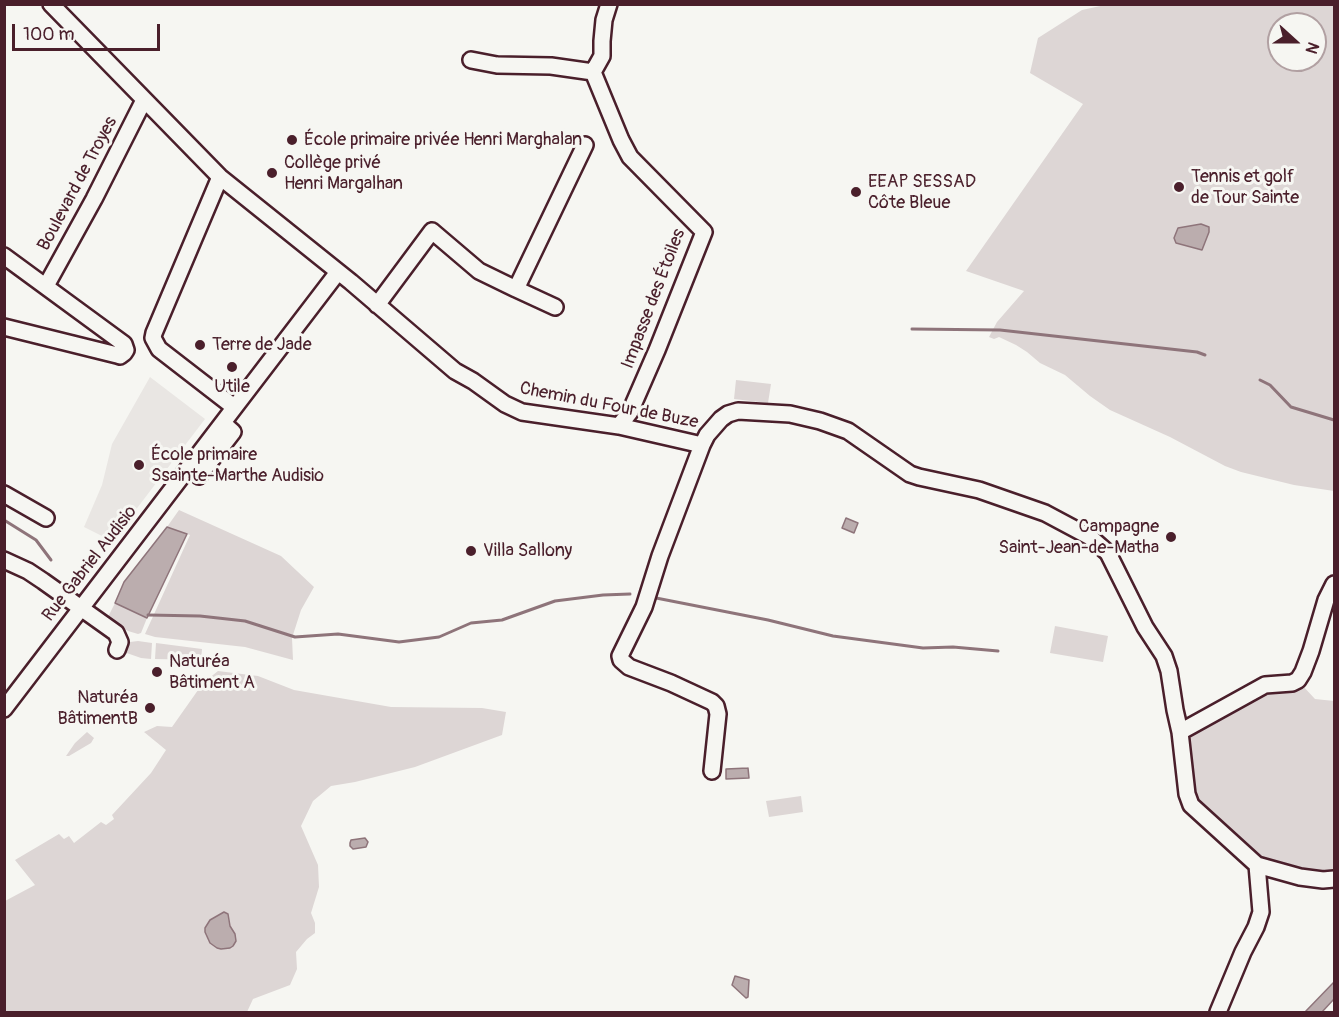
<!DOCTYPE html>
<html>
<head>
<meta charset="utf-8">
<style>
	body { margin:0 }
	#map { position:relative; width:1339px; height:1017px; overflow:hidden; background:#f6f6f2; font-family:Pangolin,sans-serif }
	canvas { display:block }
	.frame { position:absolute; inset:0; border:6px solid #4a1f2b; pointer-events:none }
	.north { position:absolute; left:1267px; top:12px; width:60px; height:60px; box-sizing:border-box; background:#f6f6f2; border:2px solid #b1a0a2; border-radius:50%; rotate:111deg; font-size:16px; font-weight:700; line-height:24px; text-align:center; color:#4a1f2b }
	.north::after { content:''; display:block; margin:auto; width:21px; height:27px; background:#4a1f2b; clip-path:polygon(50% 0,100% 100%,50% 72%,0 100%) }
	.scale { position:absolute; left:12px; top:24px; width:148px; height:27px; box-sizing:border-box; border:3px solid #4a1f2b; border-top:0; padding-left:8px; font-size:18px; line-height:21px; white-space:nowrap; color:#4a1f2b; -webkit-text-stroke:4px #f6f6f2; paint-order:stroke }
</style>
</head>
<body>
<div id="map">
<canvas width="1339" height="1017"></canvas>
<div class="frame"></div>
<div class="north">N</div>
<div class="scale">100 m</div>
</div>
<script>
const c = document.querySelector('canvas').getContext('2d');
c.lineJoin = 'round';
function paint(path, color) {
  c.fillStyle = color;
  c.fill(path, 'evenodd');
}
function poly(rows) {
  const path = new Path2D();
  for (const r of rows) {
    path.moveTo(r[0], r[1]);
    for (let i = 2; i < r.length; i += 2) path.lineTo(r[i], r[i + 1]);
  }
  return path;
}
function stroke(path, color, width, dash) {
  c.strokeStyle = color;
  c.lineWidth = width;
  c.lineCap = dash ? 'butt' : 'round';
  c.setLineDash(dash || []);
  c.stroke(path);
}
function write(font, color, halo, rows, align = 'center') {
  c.font = font + ' Pangolin,sans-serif';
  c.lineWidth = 6;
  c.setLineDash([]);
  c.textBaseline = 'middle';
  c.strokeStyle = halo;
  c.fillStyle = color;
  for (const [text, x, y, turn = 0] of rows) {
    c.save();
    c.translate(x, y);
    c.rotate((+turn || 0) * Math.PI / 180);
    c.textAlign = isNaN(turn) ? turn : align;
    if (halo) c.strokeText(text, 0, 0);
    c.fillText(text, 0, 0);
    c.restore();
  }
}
paint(poly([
	[150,377,205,419,112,541,84,527,102,485,112,444]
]), '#e9e6e3');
paint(poly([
	[1105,5,1334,5,1334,491,1294,485,1241,472,1225,466,1170,437,1110,410,1090,396,1065,375,1040,363,1027,352,1016,345,999,337,994,339,989,337,997,322,1024,291,966,271,1083,104,1030,73,1038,38,1082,10],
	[1279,24,1315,24,1315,60,1279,60],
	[736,380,771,384,768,403,734,399],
	[179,510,281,556,314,587,301,610,292,638,293,660,245,647,155,637,145,634,190,535,167,527],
	[115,603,147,618,141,633,138,634,128,631,107,619],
	[1055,626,1108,636,1103,662,1050,653],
	[138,641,152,643,151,659,141,658,121,651,130,642],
	[156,643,202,649,201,660,155,659],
	[218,671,258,676,294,690,391,707,482,708,506,712,502,735,415,767,355,782,331,786,313,801,301,826,318,865,319,887,311,913,315,923,315,933,307,939,296,952,297,969,290,985,253,999,247,1012,5,1012,5,901,35,885,15,860,59,834,64,839,69,836,74,843,101,822,106,825,114,819,112,815,151,773,166,750,144,732,157,726,172,727,203,683],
	[1302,685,1315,699,1334,701,1334,876,1266,863,1193,800,1183,738,1266,688],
	[87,732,94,738,91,743,69,756,66,756,75,743],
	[801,796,803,812,769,817,766,801]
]), '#ddd6d5');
const water = poly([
	[1201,224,1209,227,1209,232,1202,250,1176,243,1174,238,1178,228,1201,224],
	[846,518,858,523,854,533,842,528,846,518],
	[167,527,187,534,147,618,115,603,124,582,167,527],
	[748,768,749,778,726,779,726,769,748,768],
	[365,838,368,842,366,847,353,849,350,846,350,843,351,840,365,838],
	[224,912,228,914,230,926,235,934,236,941,233,946,230,948,221,949,217,948,210,943,205,932,205,928,210,920,224,912],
	[735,976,749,980,748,997,746,998,732,985,735,976],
	[1334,982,1334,999,1322,1012,1305,1012,1334,982]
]);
paint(water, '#bbadae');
stroke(water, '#8e747a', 1.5);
stroke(poly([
	[912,329,1000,330,1197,352,1205,355],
	[1260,380,1270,385,1291,407,1334,420],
	[4,520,36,540,51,560],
	[651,597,768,620,833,636,923,648,953,647,998,651],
	[148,615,200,616,245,621,295,637,338,634,399,642,439,637,471,623,502,620,555,601,603,595,630,594]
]), '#8e747a', 3);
const minor = poly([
	[51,4,220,177,351,282,455,371,473,381,505,404,522,412,619,426,702,445],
	[471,60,497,65,551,66,593,72,621,140,630,157,704,232,657,350,630,412,619,426],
	[593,72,602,56,602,41,604,20,609,4],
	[220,177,154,333,153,338,159,349,234,407],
	[4,256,124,344,126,350,124,353,120,356,117,355,4,327],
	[46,286,94,199,144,100],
	[516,289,555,307],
	[377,305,432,231,479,271,516,289,585,145],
	[199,476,233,432,223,423],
	[4,494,46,518],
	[4,560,28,571,43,581,116,633,120,642,117,650],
	[4,709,338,272],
	[1180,732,1265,685,1292,683,1298,680,1303,672,1311,651,1326,600,1334,584],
	[712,771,718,714,716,706,712,702,671,683,629,667,621,660,620,656,644,607,660,556,702,445,707,435,721,419,728,414,738,411,790,414,820,421,848,431,910,474,919,477,979,490,1045,513,1090,537,1108,553,1145,627,1164,656,1169,671,1175,710,1180,732,1187,794,1191,805,1257,865,1261,912,1256,927,1243,952,1218,1012],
	[1257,865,1300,877,1323,880,1334,879]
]);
stroke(minor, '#4a1f2b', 20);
stroke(minor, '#f6f6f2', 15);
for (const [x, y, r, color] of [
	[292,140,6,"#4a1f2b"],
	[272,173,6,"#4a1f2b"],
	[1179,187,6,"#4a1f2b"],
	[856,192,6,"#4a1f2b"],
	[200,345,6,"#4a1f2b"],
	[232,367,6,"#4a1f2b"],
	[139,465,6,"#4a1f2b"],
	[1171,537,6,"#4a1f2b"],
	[471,551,6,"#4a1f2b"],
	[157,672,6,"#4a1f2b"],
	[150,708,6,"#4a1f2b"]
]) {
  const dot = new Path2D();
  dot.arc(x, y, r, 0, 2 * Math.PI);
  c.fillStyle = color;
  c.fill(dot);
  stroke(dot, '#f6f6f2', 2);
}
write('18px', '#4a1f2b', '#f6f6f2', [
	["École primaire privée Henri Marghalan",304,140],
	["Collège privé",284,163],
	["Henri Margalhan",284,184],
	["Tennis et golf",1191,177],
	["de Tour Sainte",1191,198],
	["EEAP SESSAD",868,182],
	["Côte Bleue",868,203],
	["Terre de Jade",212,345],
	["Utile",232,387,"center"],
	["École primaire",151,455],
	["Ssainte-Marthe Audisio",151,476],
	["Campagne",1159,527,"right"],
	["Saint-Jean-de-Matha",1159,548,"right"],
	["Villa Sallony",483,551],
	["Naturéa",169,662],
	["Bâtiment A",169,683],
	["Naturéa",138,698,"right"],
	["BâtimentB",138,719,"right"]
], 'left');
write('18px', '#4a1f2b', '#f6f6f2', [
	["Boulevard de Troyes",78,184,-62],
	["Impasse des Étoiles",654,299,-69],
	["Chemin du Four de Buze",609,406,11],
	["Rue Gabriel Audisio",90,564,-52]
]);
</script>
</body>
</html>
